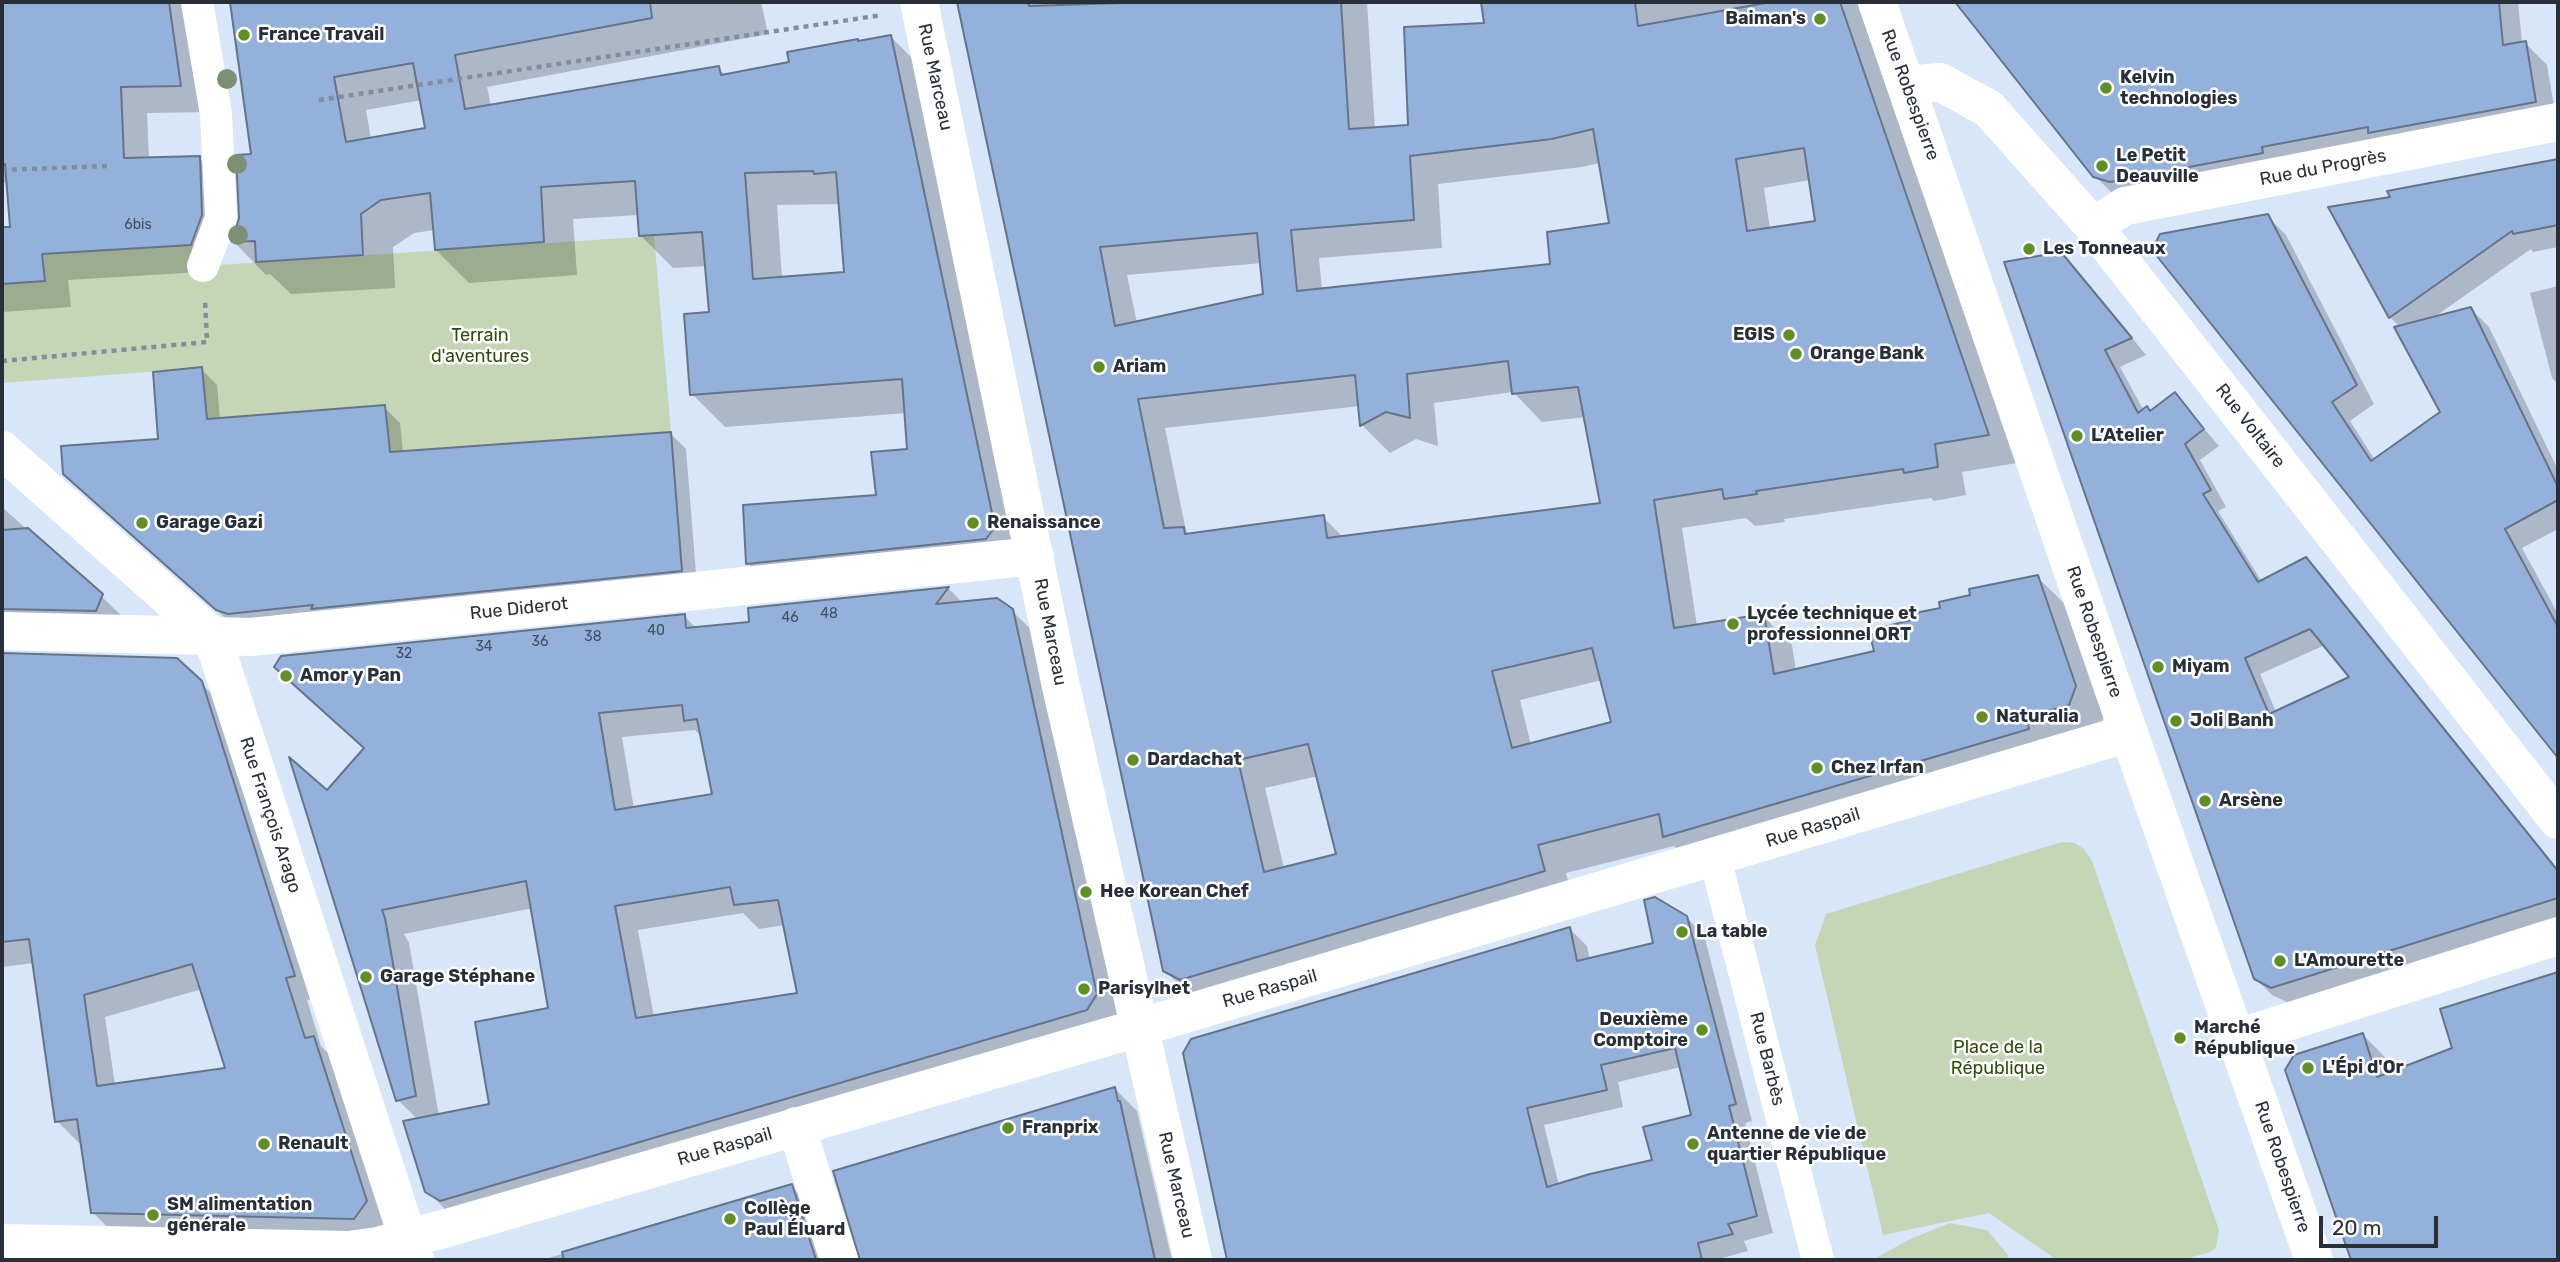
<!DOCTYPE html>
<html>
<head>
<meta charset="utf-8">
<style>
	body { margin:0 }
	#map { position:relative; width:2560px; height:1262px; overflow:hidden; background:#d8e6fa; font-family:Rubik,sans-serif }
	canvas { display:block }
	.frame { position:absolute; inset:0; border:4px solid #282f38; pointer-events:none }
	.scale { position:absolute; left:2319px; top:1216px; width:119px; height:32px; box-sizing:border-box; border:4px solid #282f38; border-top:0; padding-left:9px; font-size:21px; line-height:24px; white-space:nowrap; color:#282f38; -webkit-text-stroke:5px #fff; paint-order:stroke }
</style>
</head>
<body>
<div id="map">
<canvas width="2560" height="1262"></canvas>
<div class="frame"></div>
<div class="scale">20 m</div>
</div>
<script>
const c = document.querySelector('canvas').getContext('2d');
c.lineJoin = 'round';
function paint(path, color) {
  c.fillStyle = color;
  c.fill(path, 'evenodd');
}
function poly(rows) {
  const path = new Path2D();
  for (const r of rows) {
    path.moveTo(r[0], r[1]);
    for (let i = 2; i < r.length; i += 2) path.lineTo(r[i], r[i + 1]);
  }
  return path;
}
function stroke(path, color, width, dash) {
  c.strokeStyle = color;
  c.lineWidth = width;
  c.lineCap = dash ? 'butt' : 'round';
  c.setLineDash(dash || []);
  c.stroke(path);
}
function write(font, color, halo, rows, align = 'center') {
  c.font = font + ' Rubik,sans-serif';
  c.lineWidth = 5;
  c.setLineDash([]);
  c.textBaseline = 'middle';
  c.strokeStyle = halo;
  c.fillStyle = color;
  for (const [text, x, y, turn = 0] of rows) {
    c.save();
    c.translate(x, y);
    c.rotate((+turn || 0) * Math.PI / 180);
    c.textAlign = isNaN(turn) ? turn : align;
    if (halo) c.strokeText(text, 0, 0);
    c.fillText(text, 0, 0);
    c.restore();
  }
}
paint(poly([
	[654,236,671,432,390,452,385,405,207,419,202,368,2,383,2,284,45,281,42,254,196,244,203,266],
	[2062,842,2075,843,2084,849,2092,861,2219,1230,2216,1248,2210,1252,2182,1260,2057,1260,1989,1213,1883,1235,1815,945,1826,914],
	[1950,1223,1987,1230,2008,1255,2009,1260,1873,1260,1908,1240]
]), '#c5d6b6');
paint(poly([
	[2,2,191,2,207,112,147,113,149,159,199,158,226,184,218,271,68,280,71,307,2,312,2,229,12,229,8,186,2,180],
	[231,2,761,2,768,34,487,87,491,106,718,68,726,76,791,63,859,43,891,37,924,70,1027,560,780,596,747,563,878,497,909,451,906,413,725,427,692,394,711,313,707,266,673,268,640,235,639,215,573,219,577,275,469,283,436,250,435,230,414,233,393,247,395,288,291,294,270,274,266,275,234,242,241,218,253,156],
	[422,100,427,130,371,139,366,110],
	[841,204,845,273,782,278,777,205],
	[959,2,1367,2,1375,129,1410,127,1486,25,1483,2,1857,2,2017,463,1962,472,1966,495,1934,501,1931,498,1784,519,1785,522,1755,526,1746,518,1682,528,1697,626,1763,616,1792,645,1796,671,1876,652,1913,621,2037,577,2066,605,2104,716,2097,733,1693,865,1674,846,1566,873,1573,900,1194,999,1164,970],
	[1600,163,1611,224,1552,265,1322,290,1319,258,1442,248,1438,184,1582,167],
	[1810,180,1817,222,1770,229,1764,188],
	[1262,263,1265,295,1137,323,1127,275],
	[1513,392,1542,422,1586,417,1602,505,1344,538,1323,517,1190,535,1186,531,1165,428,1360,406,1362,425,1390,453,1416,439,1438,446,1434,403],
	[1602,680,1613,723,1531,745,1520,700],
	[1318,776,1338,855,1284,868,1265,788],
	[1957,2,2524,2,2518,2,2522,43,2525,43,2547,65,2557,123,2117,198,2095,176],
	[2558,160,2558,247,2533,252,2531,249,2433,318,2471,309,2489,327,2558,470,2558,529,2522,548,2558,614,2558,757,2154,250,2267,216,2286,235,2374,404,2350,421,2375,460,2443,413,2400,327,2390,317,2393,198,2390,192],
	[2060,254,2077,270,2146,355,2120,367,2144,411,2150,412,2175,395,2219,446,2200,460,2226,507,2218,511,2262,582,2306,559,2322,575,2558,870,2558,919,2289,1003,2272,995,2255,978],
	[2325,645,2352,678,2276,712,2260,674],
	[2558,286,2558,384,2552,378,2530,293],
	[201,369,217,385,220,419,384,407,400,423,403,453,670,433,686,449,697,586,233,625,64,474,160,441],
	[2,507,101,596,124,618,6,641,2,653],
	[949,589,963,603,1012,611,1037,635,1120,1019,452,1216,427,1191,418,1120,398,1100,327,792,365,749,301,691,684,616,697,629,750,624,750,609],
	[695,730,703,738,714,795,634,809,622,737],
	[533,908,550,1010,491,1105,439,1116,409,943,404,934],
	[743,913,759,929,785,925,799,994,654,1017,638,930],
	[2,655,176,660,224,705,316,998,307,1000,321,1046,335,1060,388,1224,377,1241,115,1234,92,1212,82,1143,79,1143,57,1121,34,963,2,967,2,785,8,784,2,746],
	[202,989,227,1069,115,1085,105,1017],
	[1686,917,1704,935,1752,1121,1745,1123,1773,1233,1744,1241,1748,1251,1715,1260,1228,1260,1185,1053,1570,929,1587,946,1590,960,1655,945],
	[1681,1067,1693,1116,1654,1161,1559,1185,1544,1125,1623,1107,1618,1082],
	[2558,974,2558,1260,2353,1260,2287,1070,2363,1035,2384,1056,2389,1074,2454,1049,2442,1010],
	[1115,1089,1137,1111,1172,1260,862,1260,862,1254],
	[791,1186,814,1209,830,1260,542,1260]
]), '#0003');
const building = poly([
	[2,2,169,2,181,86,121,87,124,158,200,156,202,215,191,245,42,254,45,281,2,284,2,227,10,227,5,164,2,165,2,2],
	[230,2,650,2,652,18,455,55,465,109,719,66,721,75,789,62,787,52,858,39,858,41,891,35,995,527,986,539,746,564,743,505,876,495,871,452,907,449,902,379,690,395,684,314,709,312,702,232,639,236,635,181,541,187,544,242,435,250,430,193,381,200,361,214,363,255,256,262,255,241,232,242,239,218,236,155,251,154,230,2],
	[413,63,425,128,346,142,334,77,413,63],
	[813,171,814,174,836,172,844,272,753,279,745,173,813,171],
	[957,2,1028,2,1029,6,1153,2,1341,2,1349,129,1408,125,1404,27,1484,23,1481,2,1635,2,1638,26,1771,2,1840,2,1989,435,1935,444,1938,467,1904,473,1903,469,1756,491,1757,494,1724,499,1722,489,1654,500,1674,628,1764,614,1774,674,1874,651,1870,635,1881,633,1879,628,1911,620,1910,614,1940,608,1939,602,1970,595,1969,589,2038,575,2076,686,2069,705,2027,717,2029,729,1663,837,1659,814,1538,845,1545,871,1180,980,1163,971,957,2],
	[1593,129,1609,223,1547,232,1550,264,1297,291,1291,230,1414,220,1410,156,1552,139,1593,129],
	[1804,148,1815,221,1747,231,1736,159,1804,148],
	[1257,233,1263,294,1115,326,1100,247,1257,233],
	[1508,361,1512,394,1578,387,1600,503,1327,538,1324,515,1185,534,1184,527,1164,528,1138,399,1355,375,1360,426,1386,412,1410,418,1407,374,1508,361],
	[1592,648,1611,722,1512,748,1492,671,1592,648],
	[1308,744,1336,854,1264,872,1238,760,1308,744],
	[1955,2,2499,2,2503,45,2526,41,2536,102,2368,133,2368,127,2262,147,2263,153,2110,182,2093,177,1955,2],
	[2558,159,2558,225,2513,234,2512,231,2389,318,2328,207,2390,197,2387,191,2558,159],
	[2268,214,2357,385,2332,402,2371,461,2440,412,2394,327,2471,307,2558,487,2558,500,2505,529,2558,627,2558,758,2152,250,2160,234,2268,214],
	[2061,252,2132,338,2105,350,2138,413,2147,406,2150,411,2175,392,2204,429,2185,444,2211,490,2203,494,2258,582,2306,557,2558,871,2558,898,2271,988,2254,979,2004,262,2061,252],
	[2310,629,2349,677,2269,714,2245,658,2310,629],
	[202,367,207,419,385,405,390,452,671,432,682,571,311,609,313,605,228,614,216,610,63,474,61,446,158,439,153,372,202,367],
	[28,528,103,594,96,611,2,609,2,530,28,528],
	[949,587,936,604,997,598,1013,609,1097,994,1087,1010,440,1201,425,1192,403,1121,489,1104,475,1022,548,1008,526,881,382,910,385,918,416,1096,396,1101,289,757,327,790,364,748,274,667,281,656,685,614,686,628,717,625,749,622,748,608,949,587],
	[682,705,684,721,697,719,712,794,615,810,599,713,682,705],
	[730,887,734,905,778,900,797,993,636,1018,615,906,730,887],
	[2,653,177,658,202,681,295,976,286,978,305,1038,314,1036,367,1201,354,1219,91,1213,77,1119,55,1122,29,939,2,942,2,653],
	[192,964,225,1068,97,1086,84,995,192,964],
	[1655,897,1687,916,1736,1104,1729,1106,1757,1216,1728,1224,1733,1234,1698,1243,1702,1260,1227,1260,1183,1053,1191,1039,1570,927,1577,961,1653,943,1644,900,1655,897],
	[1675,1048,1691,1115,1643,1127,1652,1160,1590,1174,1547,1187,1527,1108,1607,1090,1601,1065,1675,1048],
	[2558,972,2558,1260,2351,1260,2285,1070,2294,1055,2363,1033,2377,1077,2452,1048,2440,1009,2558,972],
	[1115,1087,1118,1101,1120,1101,1155,1260,860,1260,833,1171,1115,1087],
	[792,1184,816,1260,564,1260,562,1252,792,1184]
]);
paint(building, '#93b1da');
stroke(building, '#65748a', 2);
stroke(poly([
	[319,100,882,15],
	[2,170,107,166],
	[2,361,207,342,205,300]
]), '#838e9c', 4.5, [5, 5]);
stroke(poly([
	[197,2,216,114,221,218,203,266],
	[1715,858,1818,1260]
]), '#fff', 32);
stroke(poly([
	[919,2,1060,682,1193,1260],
	[1877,2,2112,685,2314,1260],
	[1906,85,1940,82,1989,109,2093,226,2558,820],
	[2093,226,2125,206,2558,122],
	[2,450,212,636,415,1260],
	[2,631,251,637,1035,556],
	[2237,1038,2558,936],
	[796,1126,839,1260],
	[2,1243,348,1250,378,1246,447,1228,1128,1031,2129,733]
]), '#fff', 38);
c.fillStyle = '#7c9174';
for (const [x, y] of [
	[227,79],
	[237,164],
	[238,235]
]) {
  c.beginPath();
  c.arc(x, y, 10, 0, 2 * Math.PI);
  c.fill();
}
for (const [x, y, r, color] of [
	[1820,19,7,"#608f23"],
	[244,35,7,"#608f23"],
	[2106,88,7,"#608f23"],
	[2102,166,7,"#608f23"],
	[2029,249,7,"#608f23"],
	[1789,335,7,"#608f23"],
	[1796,354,7,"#608f23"],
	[1099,367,7,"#608f23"],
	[2077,436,7,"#608f23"],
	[142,523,7,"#608f23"],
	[973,523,7,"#608f23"],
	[1733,624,7,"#608f23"],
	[2158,667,7,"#608f23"],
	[286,676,7,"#608f23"],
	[1982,717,7,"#608f23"],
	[2176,721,7,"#608f23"],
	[1133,760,7,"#608f23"],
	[1817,768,7,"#608f23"],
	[2205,801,7,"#608f23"],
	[1086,892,7,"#608f23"],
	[1682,932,7,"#608f23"],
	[2280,961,7,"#608f23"],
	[366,977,7,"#608f23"],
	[1084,989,7,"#608f23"],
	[1702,1030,7,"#608f23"],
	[2180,1038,7,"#608f23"],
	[2308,1068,7,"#608f23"],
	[1008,1128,7,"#608f23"],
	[264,1144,7,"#608f23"],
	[1693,1144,7,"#608f23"],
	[153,1215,7,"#608f23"],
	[730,1219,7,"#608f23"]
]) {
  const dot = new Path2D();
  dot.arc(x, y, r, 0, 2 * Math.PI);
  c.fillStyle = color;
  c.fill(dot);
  stroke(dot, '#fff', 2.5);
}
write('14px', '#435060', null, [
	["6bis",138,225],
	["48",829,614],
	["46",790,618],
	["40",656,631],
	["38",593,637],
	["36",540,642],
	["34",484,647],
	["32",404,654]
]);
write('bold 18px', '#282f38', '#fff', [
	["Baiman's",1806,19,"right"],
	["France Travail",258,35],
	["Kelvin",2120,78],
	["technologies",2120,99],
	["Le Petit",2116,156],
	["Deauville",2116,177],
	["Les Tonneaux",2043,249],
	["EGIS",1775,335,"right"],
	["Orange Bank",1810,354],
	["Ariam",1113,367],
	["L’Atelier",2091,436],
	["Garage Gazi",156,523],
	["Renaissance",987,523],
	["Lycée technique et",1747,614],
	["professionnel ORT",1747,635],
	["Miyam",2172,667],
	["Amor y Pan",300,676],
	["Naturalia",1996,717],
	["Joli Banh",2190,721],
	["Dardachat",1147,760],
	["Chez Irfan",1831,768],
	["Arsène",2219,801],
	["Hee Korean Chef",1100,892],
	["La table",1696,932],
	["L'Amourette",2294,961],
	["Garage Stéphane",380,977],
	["Parisylhet",1098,989],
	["Deuxième",1688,1020,"right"],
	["Comptoire",1688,1041,"right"],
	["Marché",2194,1028],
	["République",2194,1049],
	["L'Épi d'Or",2322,1068],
	["Franprix",1022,1128],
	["Antenne de vie de",1707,1134],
	["quartier République",1707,1155],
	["Renault",278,1144],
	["SM alimentation",167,1205],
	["générale",167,1226],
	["Collège",744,1209],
	["Paul Éluard",744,1230]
], 'left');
write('18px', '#282f38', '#fff', [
	["Rue Marceau",935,77,78],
	["Rue Robespierre",1910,95,70],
	["Rue du Progrès",2323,168,-11],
	["Rue Voltaire",2250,426,52],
	["Rue Diderot",519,609,-6],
	["Rue Marceau",1050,632,79],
	["Rue Robespierre",2094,632,71],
	["Rue François Arago",270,815,72],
	["Rue Raspail",1813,828,-17],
	["Rue Raspail",1270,989,-16],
	["Rue Barbès",1767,1059,76],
	["Rue Raspail",725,1147,-16],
	["Rue Robespierre",2282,1167,71],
	["Rue Marceau",1176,1185,77]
]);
write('18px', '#304c06', '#fff', [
	["Terrain",480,336],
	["d'aventures",480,357],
	["Place de la",1998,1048],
	["République",1998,1069]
]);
</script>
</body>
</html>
